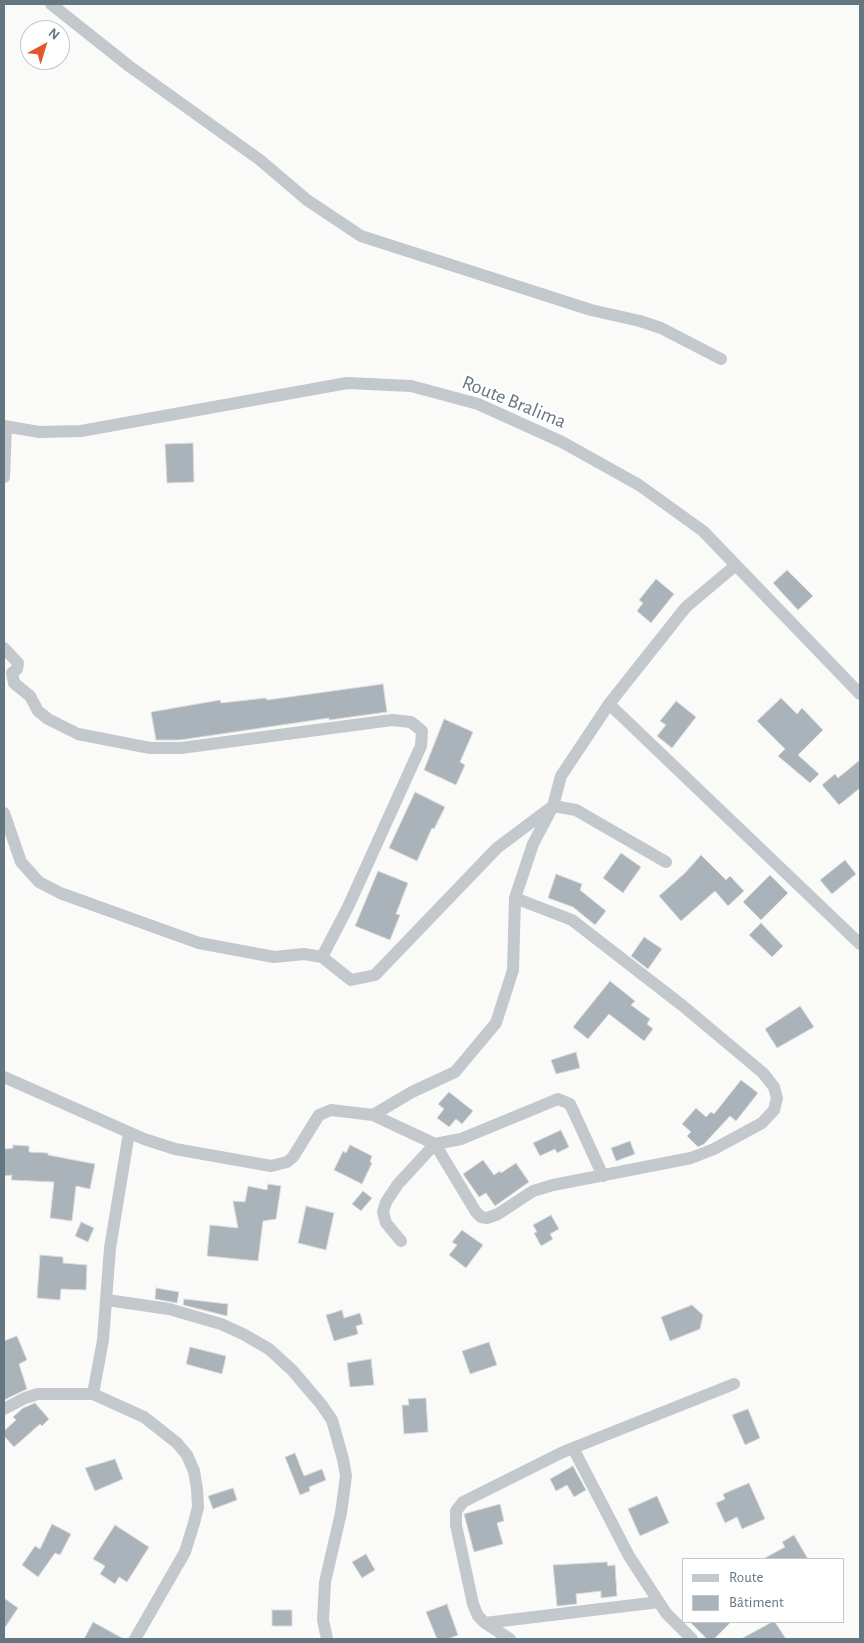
<!DOCTYPE html>
<html>
<head>
<meta charset="utf-8">
<style>
	body { margin:0 }
	#map { position:relative; width:864px; height:1643px; overflow:hidden; background:#fafaf8; font-family:"Alegreya Sans",sans-serif }
	canvas { display:block }
	.frame { position:absolute; inset:0; border:5px solid #657683; pointer-events:none }
	.legend { position:absolute; left:682px; top:1558px; width:162px; height:65px; box-sizing:border-box; background:#fff; border:1px solid #c1c8cd; margin:0; padding:6px 9px; list-style:none; font-size:15px; color:#657683 }
	.legend li { display:flex; align-items:center; gap:10px; height:25px }
	.legend b { width:25px; border:1px solid #c1c8cd }
	.north { position:absolute; left:20px; top:20px; width:50px; height:50px; box-sizing:border-box; background:#fff; border:1px solid #c1c8cd; border-radius:50%; rotate:39deg; font-size:14px; font-weight:700; line-height:20px; text-align:center; color:#657683 }
	.north::after { content:''; display:block; margin:auto; width:18px; height:22px; background:#e4572e; clip-path:polygon(50% 0,100% 100%,50% 72%,0 100%) }
</style>
</head>
<body>
<div id="map">
<canvas width="864" height="1643"></canvas>
<div class="frame"></div>
<ul class="legend">
<li><b style="height:6px;background:#c3c8cc"></b>Route</li>
<li><b style="height:14px;background:#aab3b9"></b>Bâtiment</li>
</ul>
<div class="north">N</div>
</div>
<script>
const c = document.querySelector('canvas').getContext('2d');
c.lineJoin = 'round';
function paint(path, color) {
  c.fillStyle = color;
  c.fill(path, 'evenodd');
}
function poly(rows) {
  const path = new Path2D();
  for (const r of rows) {
    path.moveTo(r[0], r[1]);
    for (let i = 2; i < r.length; i += 2) path.lineTo(r[i], r[i + 1]);
  }
  return path;
}
function stroke(path, color, width, dash) {
  c.strokeStyle = color;
  c.lineWidth = width;
  c.lineCap = dash ? 'butt' : 'round';
  c.setLineDash(dash || []);
  c.stroke(path);
}
function write(font, color, halo, rows, align = 'center') {
  c.font = font + ' "Alegreya Sans",sans-serif';
  c.lineWidth = 5;
  c.setLineDash([]);
  c.textBaseline = 'middle';
  c.strokeStyle = halo;
  c.fillStyle = color;
  for (const [text, x, y, turn = 0] of rows) {
    c.save();
    c.translate(x, y);
    c.rotate((+turn || 0) * Math.PI / 180);
    c.textAlign = isNaN(turn) ? turn : align;
    if (halo) c.strokeText(text, 0, 0);
    c.fillText(text, 0, 0);
    c.restore();
  }
}
const building = poly([
	[193,443,194,482,167,483,165,444,193,443],
	[787,570,813,596,798,610,773,583,787,570],
	[656,579,674,594,651,623,637,611,643,603,639,600,656,579],
	[383,684,387,712,329,720,329,718,180,740,156,740,151,712,220,700,221,703,266,698,267,700,383,684],
	[781,698,797,714,802,708,823,730,798,755,819,774,810,783,778,756,785,749,757,721,781,698],
	[676,701,696,717,672,748,657,736,666,725,660,721,676,701],
	[444,719,473,732,460,762,465,765,456,785,424,770,444,719],
	[860,760,860,788,839,805,822,785,835,774,838,778,860,760],
	[415,792,445,807,434,829,432,828,417,861,389,848,415,792],
	[621,853,641,867,623,893,603,878,621,853],
	[701,855,726,880,730,876,744,891,728,906,715,891,681,921,659,896,685,873,701,855],
	[845,860,856,874,832,894,820,880,845,860],
	[378,871,408,883,396,914,400,915,390,940,355,926,378,871],
	[556,874,582,884,580,890,606,911,595,925,573,907,548,898,556,874],
	[770,875,788,893,761,920,743,902,770,875],
	[761,923,783,946,772,957,749,935,761,923],
	[644,937,662,949,648,969,631,956,644,937],
	[610,981,635,1001,631,1005,650,1019,647,1024,653,1029,644,1041,609,1014,588,1039,573,1027,610,981],
	[800,1006,814,1027,777,1048,765,1029,800,1006],
	[576,1052,580,1068,556,1074,551,1060,576,1052],
	[741,1080,758,1093,736,1121,730,1116,704,1144,698,1147,687,1136,691,1132,682,1124,696,1108,706,1117,711,1112,714,1114,741,1080],
	[449,1092,473,1111,462,1124,456,1119,449,1127,437,1118,444,1109,438,1104,449,1092],
	[561,1130,569,1147,557,1153,555,1149,540,1156,533,1143,561,1130],
	[630,1141,635,1154,616,1161,611,1148,630,1141],
	[13,1145,29,1146,29,1152,48,1153,48,1155,95,1164,90,1189,76,1186,72,1221,50,1218,54,1182,11,1180,12,1175,4,1176,4,1149,13,1148,13,1145],
	[350,1145,372,1156,370,1162,372,1163,362,1184,334,1170,343,1151,346,1153,350,1145],
	[483,1160,494,1175,500,1171,501,1173,516,1163,529,1182,495,1206,486,1193,479,1197,463,1174,483,1160],
	[268,1184,281,1186,276,1219,263,1221,258,1261,207,1256,210,1225,238,1228,233,1201,245,1202,248,1186,267,1190,268,1184],
	[363,1191,372,1198,361,1211,352,1204,363,1191],
	[306,1206,334,1213,326,1250,298,1243,306,1206],
	[551,1215,559,1229,550,1234,553,1239,541,1246,534,1233,537,1232,533,1225,551,1215],
	[81,1222,94,1228,88,1242,75,1236,81,1222],
	[462,1230,483,1245,466,1268,449,1255,457,1245,452,1242,462,1230],
	[40,1255,63,1257,63,1263,87,1265,86,1290,61,1289,60,1300,37,1298,40,1255],
	[156,1288,179,1292,177,1303,155,1299,156,1288],
	[184,1299,228,1304,227,1316,183,1305,184,1299],
	[692,1305,703,1315,700,1329,670,1341,661,1317,692,1305],
	[342,1310,344,1318,360,1313,363,1324,356,1326,358,1334,334,1341,326,1315,342,1310],
	[17,1336,27,1360,19,1364,27,1389,4,1400,4,1341,17,1336],
	[489,1342,497,1365,470,1374,462,1351,489,1342],
	[190,1347,226,1356,222,1374,186,1364,190,1347],
	[371,1359,374,1385,350,1387,347,1363,371,1359],
	[426,1398,428,1432,404,1434,402,1405,409,1405,408,1399,426,1398],
	[35,1403,49,1419,42,1426,40,1424,14,1447,4,1436,4,1431,16,1420,13,1417,23,1408,35,1403],
	[748,1409,760,1438,745,1445,732,1415,748,1409],
	[295,1453,304,1476,322,1469,326,1480,309,1487,310,1491,300,1495,285,1457,295,1453],
	[115,1459,123,1479,95,1491,85,1468,115,1459],
	[573,1466,586,1490,574,1497,567,1485,556,1491,550,1479,573,1466],
	[749,1483,765,1519,742,1529,737,1517,725,1523,716,1503,725,1499,723,1494,749,1483],
	[233,1488,237,1500,213,1509,208,1496,233,1488],
	[657,1496,669,1523,640,1536,628,1509,657,1496],
	[500,1504,504,1521,497,1523,503,1544,474,1552,464,1514,500,1504],
	[52,1524,71,1534,60,1555,55,1553,38,1577,22,1565,35,1546,40,1549,52,1524],
	[115,1525,149,1547,127,1582,119,1577,115,1584,100,1574,105,1566,93,1559,115,1525],
	[794,1535,808,1559,763,1559,785,1547,782,1542,794,1535],
	[366,1554,375,1570,362,1578,352,1562,366,1554],
	[607,1562,608,1566,615,1565,617,1596,601,1598,601,1591,576,1594,577,1604,557,1606,553,1565,607,1562],
	[4,1598,18,1608,4,1629,4,1598],
	[447,1604,458,1635,448,1639,437,1639,426,1612,447,1604],
	[272,1610,292,1610,292,1626,272,1626,272,1610],
	[93,1622,124,1639,84,1639,93,1622],
	[690,1622,731,1622,714,1639,707,1639,690,1622],
	[772,1622,775,1622,786,1639,741,1639,772,1622]
]);
paint(building, '#aab3b9');
stroke(building, '#dcdcda', 1);
stroke(poly([
	[51,4,129,66,260,160,307,200,361,236,591,310,640,321,661,328,721,359],
	[4,426,39,432,81,431,347,383,411,386,478,404,562,442,639,485,703,531,860,694],
	[4,477,6,427],
	[4,648,18,663,17,669,12,673,14,683,30,696,38,711,48,719,78,734,150,748,181,748,392,720,411,722,422,731,421,746,348,907,322,957,304,954,274,957,199,943,60,893,39,882,21,862,4,813],
	[609,704,860,944],
	[322,957,351,980,375,975,497,848,553,806,576,810,666,862],
	[4,1077,144,1139,175,1149,271,1166,287,1162,293,1157,319,1115,331,1110,373,1115,435,1144,461,1139,558,1099,570,1104,603,1176],
	[373,1115,412,1092,455,1072,496,1023,513,970,515,898,533,844,553,806,561,776,609,704,686,607,736,565],
	[401,1241,386,1223,383,1212,386,1202,398,1184,435,1144,476,1212,481,1217,487,1218,498,1214,533,1191,553,1185,691,1158,714,1149,762,1123,774,1110,777,1098,774,1087,763,1073,683,1006,572,920,515,898],
	[107,1300,169,1309,221,1324,243,1334,269,1349,292,1370,321,1404,332,1420,343,1459,346,1476,341,1513,325,1582,323,1620,327,1639],
	[93,1394,103,1340,110,1248,129,1133],
	[4,1409,25,1398,38,1394,93,1394,144,1417,177,1443,187,1455,194,1471,197,1489,198,1507,194,1523,185,1552,135,1639],
	[573,1448,629,1556,666,1613,692,1639],
	[485,1623,659,1602],
	[510,1639,485,1623,478,1616,473,1604,456,1525,456,1511,463,1502,563,1452,734,1384]
]), '#c3c8cc', 12);
write('20px', '#657683', '#fff', [
	["Route Bralima",514,402,22]
]);
</script>
</body>
</html>
